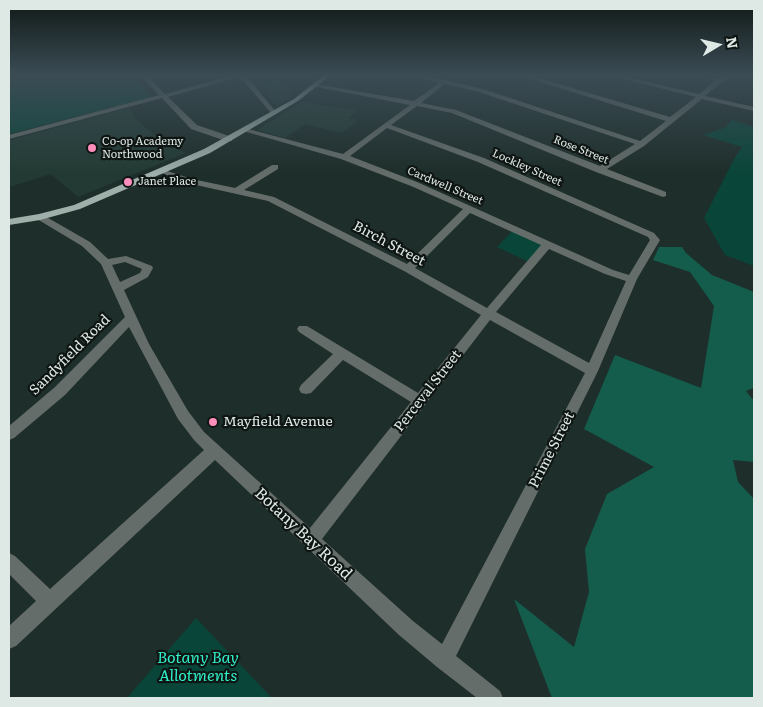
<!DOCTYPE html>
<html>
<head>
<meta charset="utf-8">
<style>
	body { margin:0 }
	#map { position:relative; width:763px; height:707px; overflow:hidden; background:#1e2e2a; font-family:Literata,serif }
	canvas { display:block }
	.frame { position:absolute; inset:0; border:10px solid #dee8e5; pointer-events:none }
	.north { position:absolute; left:693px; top:20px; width:50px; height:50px; -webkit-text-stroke:4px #0e1513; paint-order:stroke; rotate:81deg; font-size:14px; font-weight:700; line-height:20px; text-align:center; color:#dee8e5 }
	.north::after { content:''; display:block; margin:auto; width:18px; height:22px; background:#dee8e5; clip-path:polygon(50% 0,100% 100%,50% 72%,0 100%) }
</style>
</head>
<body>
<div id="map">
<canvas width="763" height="707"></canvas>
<div class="frame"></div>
<div class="north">N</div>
</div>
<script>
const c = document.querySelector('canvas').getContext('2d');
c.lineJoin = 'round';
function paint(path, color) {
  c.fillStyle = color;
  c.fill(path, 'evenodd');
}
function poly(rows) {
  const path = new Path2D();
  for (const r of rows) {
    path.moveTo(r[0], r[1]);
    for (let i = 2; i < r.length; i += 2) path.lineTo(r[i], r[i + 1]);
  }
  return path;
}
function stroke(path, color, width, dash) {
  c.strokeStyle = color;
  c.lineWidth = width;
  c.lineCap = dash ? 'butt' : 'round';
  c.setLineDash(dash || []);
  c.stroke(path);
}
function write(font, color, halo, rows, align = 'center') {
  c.font = font + ' Literata,serif';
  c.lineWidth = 4.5;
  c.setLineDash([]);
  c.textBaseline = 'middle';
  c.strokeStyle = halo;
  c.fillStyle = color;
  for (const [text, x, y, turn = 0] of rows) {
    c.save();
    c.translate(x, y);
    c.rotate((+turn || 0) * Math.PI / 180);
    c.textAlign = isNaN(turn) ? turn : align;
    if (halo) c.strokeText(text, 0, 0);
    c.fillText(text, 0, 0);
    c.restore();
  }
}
paint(poly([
	[277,80,294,93,276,106,259,84],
	[302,102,357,111,348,118,358,121,342,133,305,124,285,138,257,130],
	[129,108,136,119,164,143,186,153,78,197,51,174,9,187,9,140]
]), '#223a33');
paint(poly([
	[9,76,133,76,151,97,9,134],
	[732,120,754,127,754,266,725,255,704,218,734,159,742,147,703,135,724,128],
	[515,228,548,243,531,263,497,247],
	[196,618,272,698,127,698]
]), '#094539');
paint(poly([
	[659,247,682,247,686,253,712,275,754,292,754,388,746,391,754,401,754,462,733,460,738,482,754,499,754,698,552,698,514,599,574,647,589,592,585,549,607,494,654,467,584,429,615,355,701,388,714,306,690,272,653,260]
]), '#145d4d');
paint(poly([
	[141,76,148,76,165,94,230,76,246,76,277,113,272,114,240,77,168,97,197,125,232,137,232,141,226,141,191,129,162,98,9,139,9,135,159,95,141,76],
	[412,76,425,76,443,80,449,79,449,81,483,89,640,141,666,121,521,76,532,76,670,117,696,97,611,76,623,76,699,94,715,81,699,76,719,79,722,76,729,76,705,96,754,107,754,111,702,99,644,146,607,169,666,192,666,196,663,197,596,172,452,113,417,106,391,125,484,158,654,233,660,240,637,279,598,371,456,656,500,691,503,698,477,698,437,667,399,635,215,460,16,646,9,649,9,626,36,601,9,574,9,553,15,556,50,589,204,450,194,440,178,419,129,327,65,395,14,438,9,440,9,426,55,387,125,317,101,264,82,246,37,219,37,215,43,215,90,242,108,259,126,256,152,266,153,268,148,277,124,290,149,344,188,411,204,432,310,528,411,402,343,360,311,393,306,394,301,393,299,389,301,385,333,354,299,332,297,329,299,326,307,326,418,393,481,315,404,271,268,201,187,183,157,171,161,169,192,179,235,188,272,165,278,165,278,169,244,190,274,197,407,264,463,209,411,186,341,159,240,130,244,128,343,154,410,105,317,87,315,84,414,101,439,83,412,76],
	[445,84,479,92,635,144,600,166,456,110,421,103,445,84],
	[387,128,478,162,648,237,650,240,629,275,613,270,417,182,350,156,387,128],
	[470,213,541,245,487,308,415,268,470,213],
	[549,249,605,274,626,281,589,363,496,312,549,249],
	[125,262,142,269,140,273,120,282,112,265,125,262],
	[490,320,585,373,442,644,413,621,322,539,490,320]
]), '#656d6a');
paint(poly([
	[323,76,330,76,298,101,210,153,80,209,40,220,9,225,9,219,39,214,74,205,204,149,294,99,323,76]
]), '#9fafaa');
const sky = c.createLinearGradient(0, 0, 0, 175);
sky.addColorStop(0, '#101917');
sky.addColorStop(0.43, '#3b4c55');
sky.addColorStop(1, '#3b4c5500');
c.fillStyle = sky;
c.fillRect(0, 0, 763, 175);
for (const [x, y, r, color] of [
	[92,148,5,"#fe8ebc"],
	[128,182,5,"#fe8ebc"],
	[213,422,5,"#fe8ebc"]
]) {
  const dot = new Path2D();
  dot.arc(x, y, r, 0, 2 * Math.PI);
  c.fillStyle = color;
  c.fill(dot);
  stroke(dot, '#0e1513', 2);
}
write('11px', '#dee8e5', '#0e1513', [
	["Co-op Academy",102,142],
	["Northwood",102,155],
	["Janet Place",138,182]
], 'left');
write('11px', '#dee8e5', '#0e1513', [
	["Rose Street",581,150,22],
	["Lockley Street",527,168,24],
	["Cardwell Street",445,186,23]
]);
write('14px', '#dee8e5', '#0e1513', [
	["Birch Street",389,244,28],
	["Sandyfield Road",70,355,-45],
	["Perceval Street",428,391,-52],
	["Prime Street",552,450,-63]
]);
write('14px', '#dee8e5', '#0e1513', [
	["Mayfield Avenue",223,422]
], 'left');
write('16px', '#dee8e5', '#0e1513', [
	["Botany Bay Road",303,534,43]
]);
write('italic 16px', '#30efc9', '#0e1513', [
	["Botany Bay",198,658],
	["Allotments",198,676]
]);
</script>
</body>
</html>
